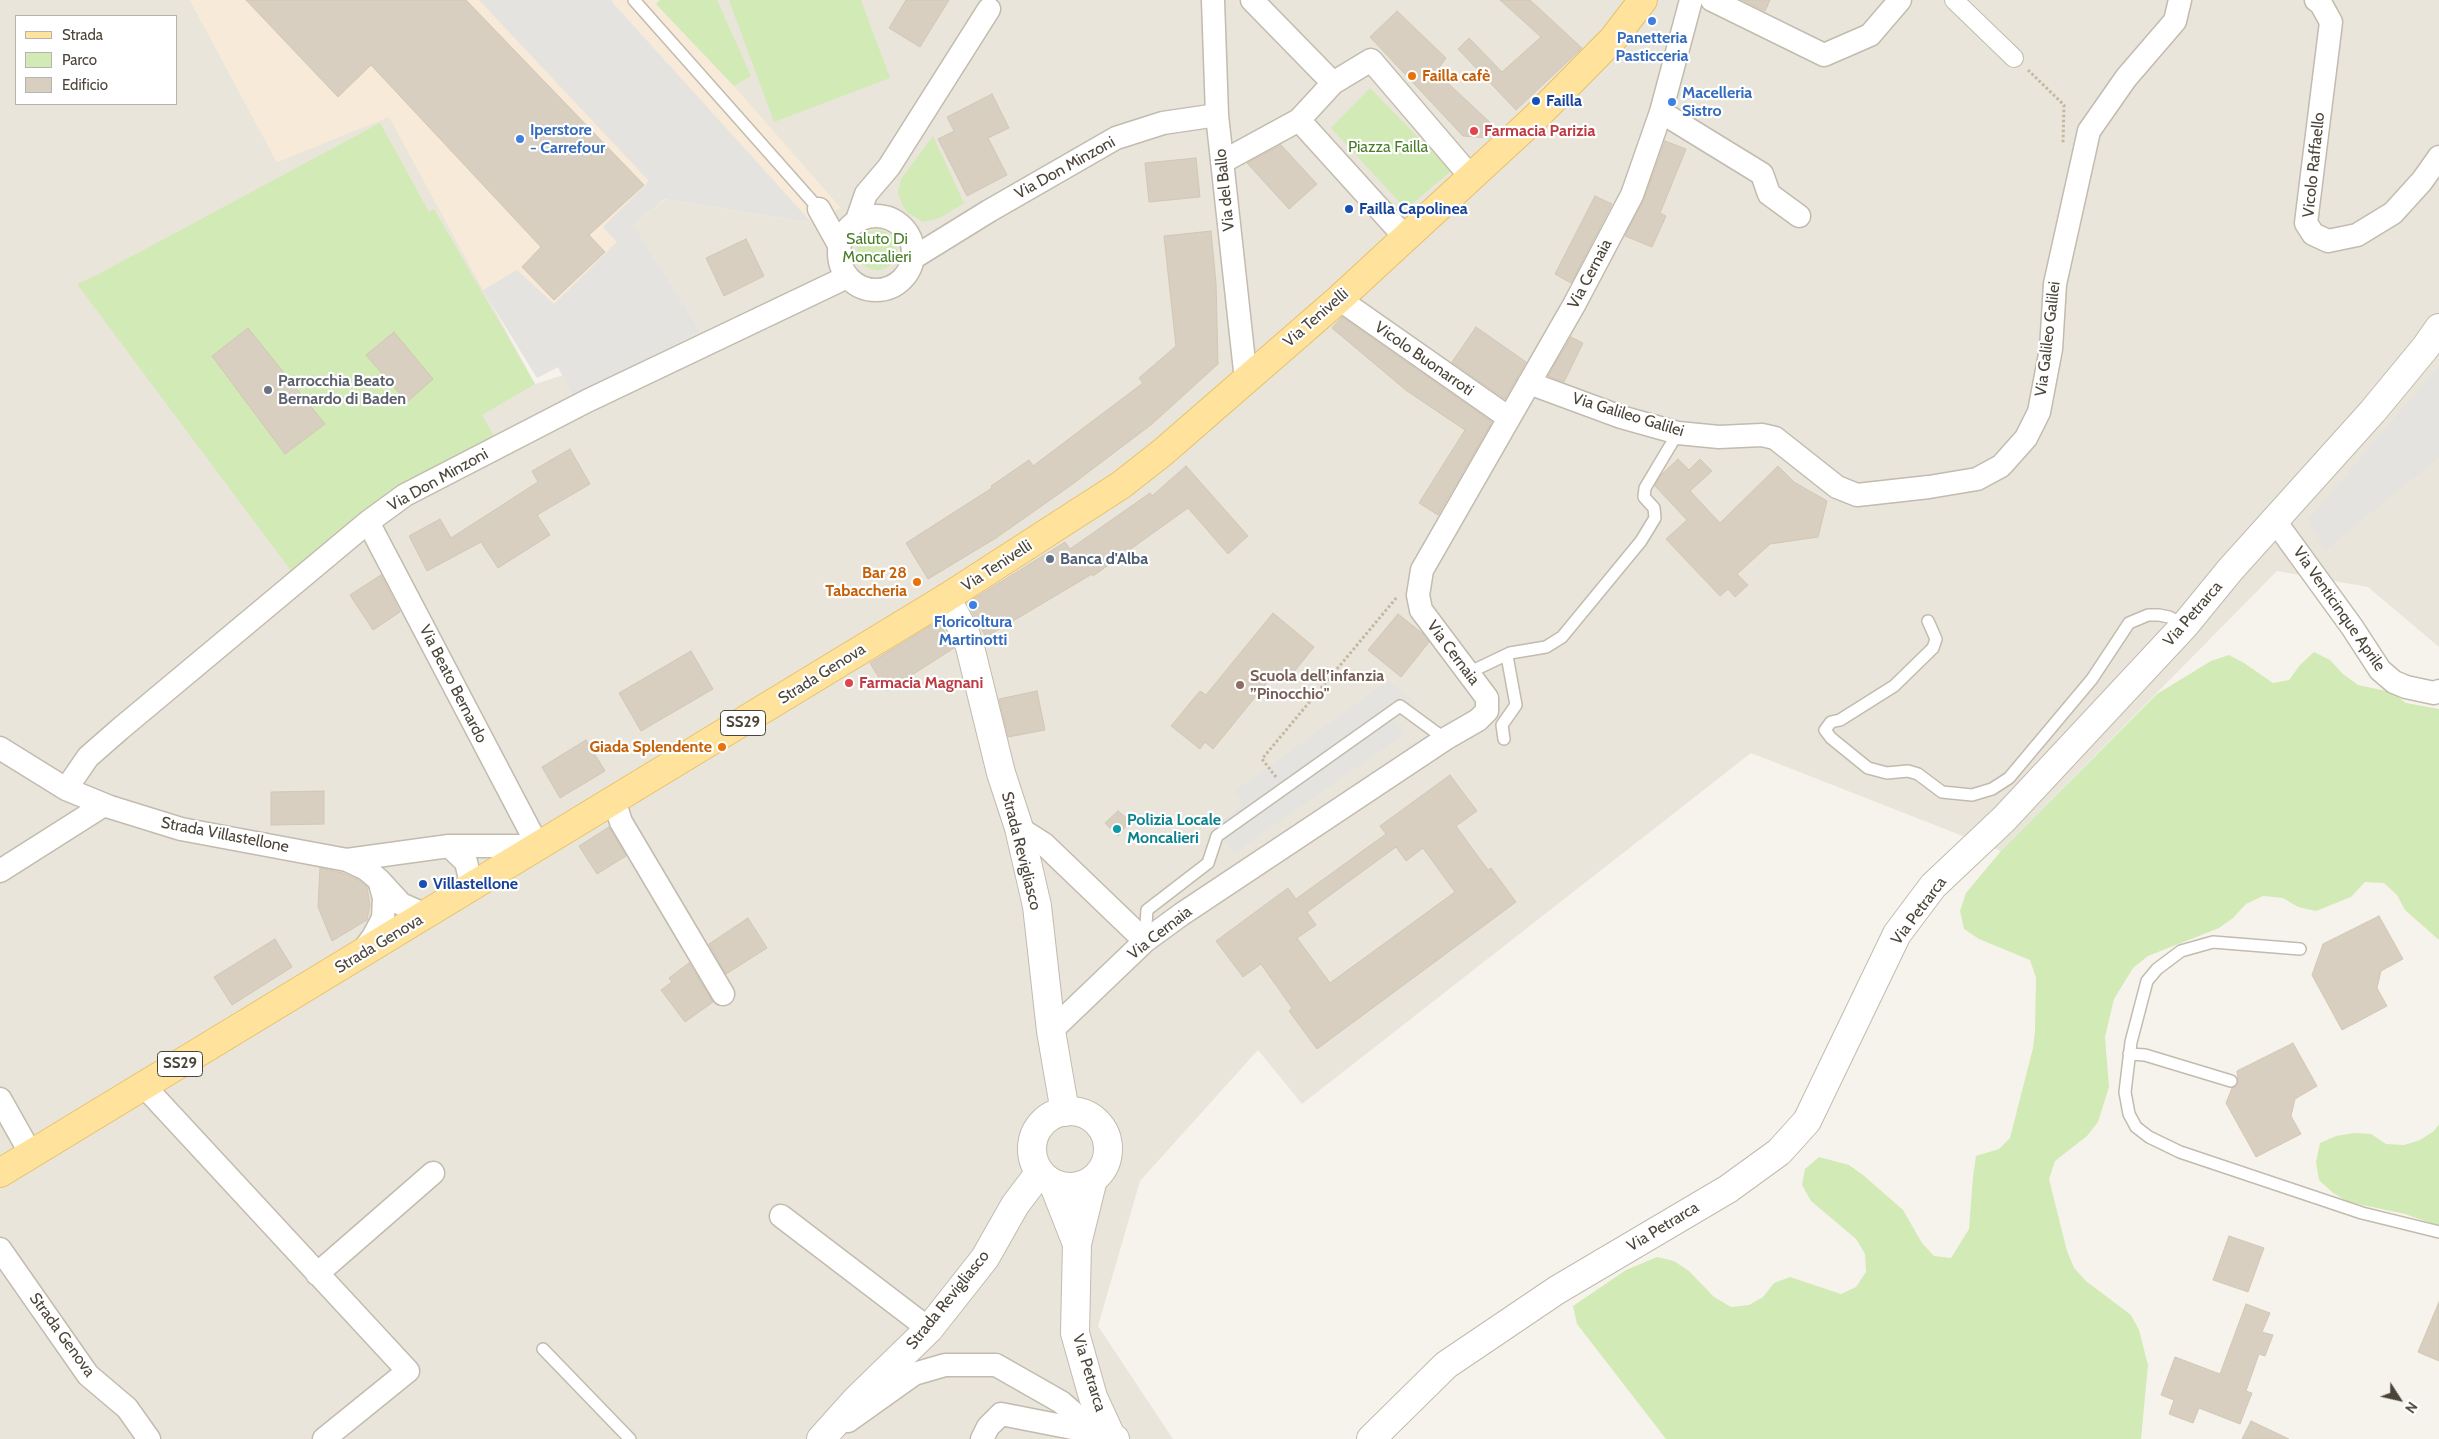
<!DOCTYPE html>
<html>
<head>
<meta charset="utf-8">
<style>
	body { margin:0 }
	#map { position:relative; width:2439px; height:1439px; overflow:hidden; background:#f6f3ec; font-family:Cabin,sans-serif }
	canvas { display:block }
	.legend { position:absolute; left:15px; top:15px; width:162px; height:90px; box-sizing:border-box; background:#fff; border:1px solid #b7b4b0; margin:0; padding:6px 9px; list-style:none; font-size:15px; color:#4b4439 }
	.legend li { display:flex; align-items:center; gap:10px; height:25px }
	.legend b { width:25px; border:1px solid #b7b4b0 }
	.north { position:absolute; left:2374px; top:1374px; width:50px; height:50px; -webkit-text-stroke:4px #fff; paint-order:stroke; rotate:125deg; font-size:14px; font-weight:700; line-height:20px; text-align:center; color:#4b4439 }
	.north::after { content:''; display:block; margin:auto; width:18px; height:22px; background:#4b4439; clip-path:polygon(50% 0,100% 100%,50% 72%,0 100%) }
</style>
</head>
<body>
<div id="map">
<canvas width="2439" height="1439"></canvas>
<ul class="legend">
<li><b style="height:6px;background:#ffe39c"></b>Strada</li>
<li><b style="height:14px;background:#d2eab5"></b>Parco</li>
<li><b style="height:14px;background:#d8cfc1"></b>Edificio</li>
</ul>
<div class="north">N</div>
</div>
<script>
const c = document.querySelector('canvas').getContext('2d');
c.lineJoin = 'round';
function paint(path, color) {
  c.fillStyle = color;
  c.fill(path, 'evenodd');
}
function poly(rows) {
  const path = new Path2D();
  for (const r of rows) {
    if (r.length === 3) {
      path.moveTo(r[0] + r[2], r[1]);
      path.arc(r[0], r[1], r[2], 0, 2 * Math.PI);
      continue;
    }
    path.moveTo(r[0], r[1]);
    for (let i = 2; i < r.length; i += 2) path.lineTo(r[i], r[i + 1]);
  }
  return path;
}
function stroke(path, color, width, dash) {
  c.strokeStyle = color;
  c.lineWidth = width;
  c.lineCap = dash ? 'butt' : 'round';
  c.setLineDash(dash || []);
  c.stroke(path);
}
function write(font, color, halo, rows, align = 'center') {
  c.font = font + ' Cabin,sans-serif';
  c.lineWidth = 4.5;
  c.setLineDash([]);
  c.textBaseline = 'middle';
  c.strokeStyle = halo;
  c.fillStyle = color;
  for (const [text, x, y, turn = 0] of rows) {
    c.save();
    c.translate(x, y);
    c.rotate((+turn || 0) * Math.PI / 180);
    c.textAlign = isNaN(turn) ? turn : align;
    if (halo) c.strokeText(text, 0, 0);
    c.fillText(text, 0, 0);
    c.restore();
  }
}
paint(poly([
	[0,0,190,0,277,162,389,116,535,384,701,331,632,225,666,199,812,223,656,4,665,0,2439,0,2439,647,2368,587,2277,571,2001,851,1751,753,1302,1104,1258,1050,1140,1181,1098,1326,1173,1439,0,1439],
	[16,16,176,16,176,104,16,104]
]), '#eae5da');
paint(poly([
	[190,0,660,0,656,4,734,86,841,208,812,223,665,199,633,225,701,331,573,397,558,367,537,378,483,290,389,117,277,162]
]), '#f7ead8');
paint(poly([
	[660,0,717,0,751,76,734,86,656,4],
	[729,0,861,0,890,78,774,122],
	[1370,88,1451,171,1406,209,1331,128],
	[380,123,429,212,434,209,535,384,482,415,495,438,390,490,292,572,77,284,95,276],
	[933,136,964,203,940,218,923,222,907,212,902,204,898,193,901,179],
	[877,250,20],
	[2314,652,2330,660,2343,674,2358,685,2391,692,2406,703,2439,709,2439,940,2405,910,2397,895,2384,883,2365,882,2351,897,2316,911,2298,907,2283,898,2263,896,2246,904,2233,918,2219,928,2148,956,2133,968,2114,999,2105,1037,2109,1087,2098,1122,2087,1136,2055,1161,2049,1179,2067,1251,2074,1268,2086,1281,2131,1315,2139,1330,2148,1365,2141,1439,1666,1439,1577,1324,1573,1306,1626,1270,1657,1257,1674,1261,1689,1271,1714,1297,1731,1307,1749,1305,1763,1297,1774,1283,1790,1277,1841,1294,1856,1287,1866,1272,1865,1254,1856,1239,1811,1201,1802,1185,1805,1169,1819,1157,1849,1165,1863,1175,1903,1210,1922,1243,1934,1256,1951,1258,1969,1229,1973,1177,1976,1156,1999,1149,2010,1138,2033,1048,2035,1030,2036,978,2030,960,1979,939,1964,929,1960,911,1966,893,2001,851,2157,694,2211,661,2229,655,2244,663,2273,683,2289,680,2300,665],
	[2439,1124,2439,1226,2405,1214,2348,1202,2333,1193,2319,1180,2316,1162,2320,1143,2336,1136,2354,1133,2371,1134,2386,1144,2404,1145,2420,1140,2434,1131]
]), '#d2eab5');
paint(poly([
	[479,0,613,0,612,2,812,223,665,199,633,225,701,331,573,397,558,367,537,378,483,290,517,270,554,304,617,242,603,227,649,181],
	[2439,366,2439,457,2325,550,2308,520],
	[1388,681,1415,703,1394,720,1404,734,1234,853,1213,828,1243,805,1235,791]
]), '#e5e3e0');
const building = poly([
	[246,0,466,0,644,185,589,235,605,252,554,300,522,267,541,247,371,65,338,97,246,0],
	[906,0,949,0,920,47,889,28,906,0],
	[1500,0,1530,0,1582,48,1516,110,1458,49,1469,38,1502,72,1541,37,1500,0],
	[1742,0,1770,0,1765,11,1742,0],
	[1397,11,1446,58,1436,72,1497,129,1489,138,1463,136,1370,37,1397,11],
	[992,94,1009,128,988,138,1007,175,967,196,938,139,954,131,947,117,992,94],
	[1665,141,1686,149,1660,213,1666,216,1652,247,1625,236,1644,199,1665,141],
	[1281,145,1317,184,1289,209,1247,163,1281,145],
	[1196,158,1200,197,1149,202,1145,163,1196,158],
	[1595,196,1612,204,1571,283,1555,274,1595,196],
	[1211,231,1216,283,1218,364,1152,424,1070,486,996,538,928,579,906,543,992,488,991,486,1029,460,1033,466,1143,383,1139,378,1176,346,1164,236,1211,231],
	[746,239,764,276,724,296,706,258,746,239],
	[1342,317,1492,422,1438,515,1419,503,1465,430,1407,391,1332,328,1342,317],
	[1476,327,1526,362,1505,399,1452,362,1476,327],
	[248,328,325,424,285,454,212,356,248,328],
	[394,332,433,379,407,402,366,355,394,332],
	[1571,337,1583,343,1564,382,1548,376,1571,337],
	[570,449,590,484,537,515,550,535,498,568,481,542,427,571,409,536,440,519,451,538,538,482,532,471,570,449],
	[1678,459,1689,470,1700,459,1712,471,1690,491,1720,523,1778,466,1794,482,1827,501,1818,537,1770,544,1737,574,1748,585,1735,597,1728,589,1720,596,1666,539,1687,520,1655,486,1661,475,1678,459],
	[1186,466,1248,536,1228,554,1188,508,1093,576,1092,574,986,637,967,603,1065,542,1070,549,1150,493,1152,496,1186,466],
	[381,575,400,612,373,630,350,595,381,575],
	[1273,613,1314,647,1289,678,1278,669,1213,749,1205,742,1200,749,1171,726,1200,691,1206,695,1273,613],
	[1398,614,1422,633,1429,642,1401,677,1368,650,1398,614],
	[938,621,954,648,887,691,870,663,938,621],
	[691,651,713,689,641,731,619,693,691,651],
	[1037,691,1045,730,1008,737,999,699,1037,691],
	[586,740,605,771,560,798,542,767,586,740],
	[1450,775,1477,811,1456,826,1488,870,1491,868,1516,902,1317,1049,1289,1011,1292,1008,1261,964,1243,977,1216,941,1288,888,1296,899,1386,834,1380,826,1450,775],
	[1396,847,1406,861,1423,848,1455,892,1330,983,1297,938,1316,925,1307,912,1396,847],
	[324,791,324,824,271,825,271,792,324,791],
	[1118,811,1130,821,1118,836,1105,823,1118,811],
	[609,827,626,856,597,874,579,846,609,827],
	[320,868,343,873,359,880,367,887,370,905,367,920,332,941,318,907,320,868],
	[2379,916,2403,959,2381,971,2377,988,2387,1006,2342,1030,2312,975,2323,944,2379,916],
	[748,918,767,948,726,974,709,944,748,918],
	[275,939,292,967,232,1005,214,977,275,939],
	[689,963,713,1002,685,1022,661,990,672,982,669,978,689,963],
	[2293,1043,2317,1086,2295,1099,2291,1116,2301,1134,2256,1157,2226,1103,2232,1088,2238,1084,2237,1071,2293,1043],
	[2229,1236,2264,1248,2248,1292,2213,1280,2229,1236],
	[2439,1302,2439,1361,2418,1352,2439,1302],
	[2246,1304,2270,1313,2262,1332,2273,1335,2265,1356,2259,1354,2246,1391,2252,1393,2240,1424,2199,1408,2193,1423,2169,1414,2174,1400,2161,1395,2175,1357,2220,1374,2246,1304],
	[2251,1421,2289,1439,2242,1439,2251,1421]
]);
paint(building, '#d8cfc1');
stroke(building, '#d3c7b4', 1);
const service = poly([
	[634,0,819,209],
	[1928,621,1936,639,1933,648,1894,686,1840,720,1831,722,1825,730,1831,738,1868,768,1887,773,1908,771,1918,774,1942,792,1972,795,1992,789,2009,778,2092,679,2129,623,2148,615,2159,615,2169,617,2185,625],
	[1468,673,1510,653,1546,647,1562,637,1641,541,1655,518,1654,508,1644,497,1645,488,1676,436],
	[1504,739,1502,725,1516,705,1507,656],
	[1145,940,1147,910,1208,863,1217,836,1400,706,1445,739],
	[2300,949,2213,942,2181,951,2157,969,2147,981,2131,1042,2125,1092,2129,1114,2136,1127,2149,1137,2180,1152,2362,1213,2439,1232],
	[2129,1054,2145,1055,2231,1081],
	[543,1349,630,1439]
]);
const pedestrian = poly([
	[1954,0,2014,58]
]);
const minor = poly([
	[1213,0,1217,115,1246,380],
	[1252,0,1333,83],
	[1712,0,1824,55,1870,35,1900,0],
	[2316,0,2321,4,2331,22,2306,223,2313,234,2328,241,2357,235,2393,213,2422,181,2439,157],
	[1661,112,1762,174,1769,194,1799,216],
	[1222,162,1299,120],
	[819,209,839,245],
	[876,253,37],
	[857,220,866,194,889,167,989,9],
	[1405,237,1299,120,1333,83,1371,60,1471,177],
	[913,258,989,211,1116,138,1163,123,1217,115],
	[1339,299,1509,418],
	[1529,383,1621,417,1678,433,1719,437,1762,435,1775,438,1837,487,1857,495,1929,487,1977,479,2001,466,2026,438,2039,412,2051,349,2055,284,2089,131,2126,78,2175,21,2180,0],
	[2275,521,2352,627,2380,670,2394,682,2406,687,2434,693,2439,691],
	[0,748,66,789,110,807,181,829,347,860,366,869,379,880,401,904,426,915],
	[66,789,88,757,120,729,368,522,405,495,587,401,847,277],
	[614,800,621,822,723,994],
	[1019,828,1044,844,1145,941],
	[449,846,466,862,470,879,469,889],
	[347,860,449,846,538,846,368,522],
	[0,871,104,805],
	[362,952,373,937,383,918,384,898,379,880],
	[1051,1031,1145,941,1182,914,1445,739,1478,720,1487,711,1487,698,1421,610,1418,595,1422,570,1574,305,1632,195,1661,112,1691,0],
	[144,1086,408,1371,324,1439],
	[0,1099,31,1154],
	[781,1216,929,1329],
	[0,1249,88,1375,127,1408,149,1439],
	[317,1274,433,1173],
	[848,1421,914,1374,945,1365,996,1365,1061,1402,1076,1415,1088,1430],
	[982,1439,988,1427,1001,1414,1093,1432]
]);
const tertiary = poly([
	[946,598,965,633,970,647,1001,773,1019,828,1037,906,1051,1031,1065,1112],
	[1070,1149,38],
	[1093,1179,1077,1244,1075,1333,1093,1397,1111,1436,1115,1439],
	[1053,1183,1077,1244],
	[821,1439,856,1400,929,1329,985,1258,1015,1205,1040,1172],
	[1371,1439,1446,1365,1557,1290,1728,1189,1779,1152,1807,1121,1897,934,1933,886,2004,819,2185,625,2230,570,2373,411,2425,348,2439,328]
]);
const primary = poly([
	[0,1173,946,598,1121,485,1163,452,1339,299,1534,119,1613,39,1643,0]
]);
stroke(service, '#c2bbae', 14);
stroke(pedestrian, '#c2bbae', 20);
stroke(minor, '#c2bbae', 25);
stroke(tertiary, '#c2bbae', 30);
stroke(primary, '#e6c16a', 30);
stroke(poly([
	[2028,70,2064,105,2063,143],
	[1276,777,1262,759,1397,597]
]), '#c4b79f', 3, [2.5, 2.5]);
stroke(service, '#fff', 11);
stroke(pedestrian, '#fff', 18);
stroke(minor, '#fff', 22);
stroke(tertiary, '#fff', 28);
stroke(primary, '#ffe39c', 28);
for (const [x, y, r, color] of [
	[1652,21,5,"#3f7fe0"],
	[1412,76,5,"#e8710a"],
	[1536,101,5,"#1a4fb4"],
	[1672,102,5,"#3f7fe0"],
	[1474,131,5,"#e0444e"],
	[520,139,5,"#3f7fe0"],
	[1349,209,5,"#1a4fb4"],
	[268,390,5,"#6b7280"],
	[1050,559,5,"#5c6f8a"],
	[917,582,5,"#e8710a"],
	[973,605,5,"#3f7fe0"],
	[849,683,5,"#e0444e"],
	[1240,685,5,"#8d6e63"],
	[722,747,5,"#e8710a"],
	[1117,829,5,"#0f9aa8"],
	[423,884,5,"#1a4fb4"]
]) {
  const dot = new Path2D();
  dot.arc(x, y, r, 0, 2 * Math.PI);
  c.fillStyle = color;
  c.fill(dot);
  stroke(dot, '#fff', 2);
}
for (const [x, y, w] of [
	[743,723,45],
	[180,1064,45]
]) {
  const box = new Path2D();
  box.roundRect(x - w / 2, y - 12.5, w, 25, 4);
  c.fillStyle = '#fff';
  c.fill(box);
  stroke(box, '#4b4439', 1);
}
write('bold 15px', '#4b4439', null, [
	["SS29",743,723],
	["SS29",180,1064]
]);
write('bold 16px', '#366cbe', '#fff', [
	["Panetteria",1652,38],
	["Pasticceria",1652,56],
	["Macelleria",1682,93,"left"],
	["Sistro",1682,111,"left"],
	["Iperstore",530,130,"left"],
	["- Carrefour",530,148,"left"],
	["Floricoltura",973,622],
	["Martinotti",973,640]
]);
write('bold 16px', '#c56008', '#fff', [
	["Failla cafè",1422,76,"left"],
	["Bar 28",907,573],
	["Tabaccheria",907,591],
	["Giada Splendente",712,747]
], 'right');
write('bold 16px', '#164399', '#fff', [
	["Failla",1546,101],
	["Failla Capolinea",1359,209],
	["Villastellone",433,884]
], 'left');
write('bold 16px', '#be3a42', '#fff', [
	["Farmacia Parizia",1484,131],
	["Farmacia Magnani",859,683]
], 'left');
write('16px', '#4a7f2a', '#fff', [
	["Piazza Failla",1388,147],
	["Saluto Di",877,239],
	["Moncalieri",877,257]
]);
write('16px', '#4b4439', '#fff', [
	["Vicolo Raffaello",2314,165,-84],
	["Via Don Minzoni",1065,168,-29],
	["Via del Ballo",1225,190,-96],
	["Via Cernaia",1590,274,-62],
	["Via Tenivelli",1316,318,-41],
	["Via Galileo Galilei",2048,339,-83],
	["Vicolo Buonarroti",1424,359,35],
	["Via Galileo Galilei",1628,415,17],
	["Via Don Minzoni",438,480,-29],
	["Via Tenivelli",997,566,-33],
	["Via Venticinque Aprile",2339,609,55],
	["Via Petrarca",2193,614,-49],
	["Via Cernaia",1453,653,53],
	["Strada Genova",822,674,-32],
	["Via Beato Bernardo",453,684,63],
	["Strada Villastellone",225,835,11],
	["Strada Revigliasco",1021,851,76],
	["Via Petrarca",1919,911,-53],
	["Via Cernaia",1160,933,-38],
	["Strada Genova",379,944,-31],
	["Via Petrarca",1663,1227,-31],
	["Strada Revigliasco",948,1300,-51],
	["Strada Genova",62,1335,54],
	["Via Petrarca",1089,1373,73]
]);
write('bold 16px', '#5b616d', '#fff', [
	["Parrocchia Beato",278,381],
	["Bernardo di Baden",278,399]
], 'left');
write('bold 16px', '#4e5e75', '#fff', [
	["Banca d'Alba",1060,559]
], 'left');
write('bold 16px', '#785e54', '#fff', [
	["Scuola dell’infanzia",1250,676],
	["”Pinocchio\"",1250,694]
], 'left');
write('bold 16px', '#0d838f', '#fff', [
	["Polizia Locale",1127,820],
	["Moncalieri",1127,838]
], 'left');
</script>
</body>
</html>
